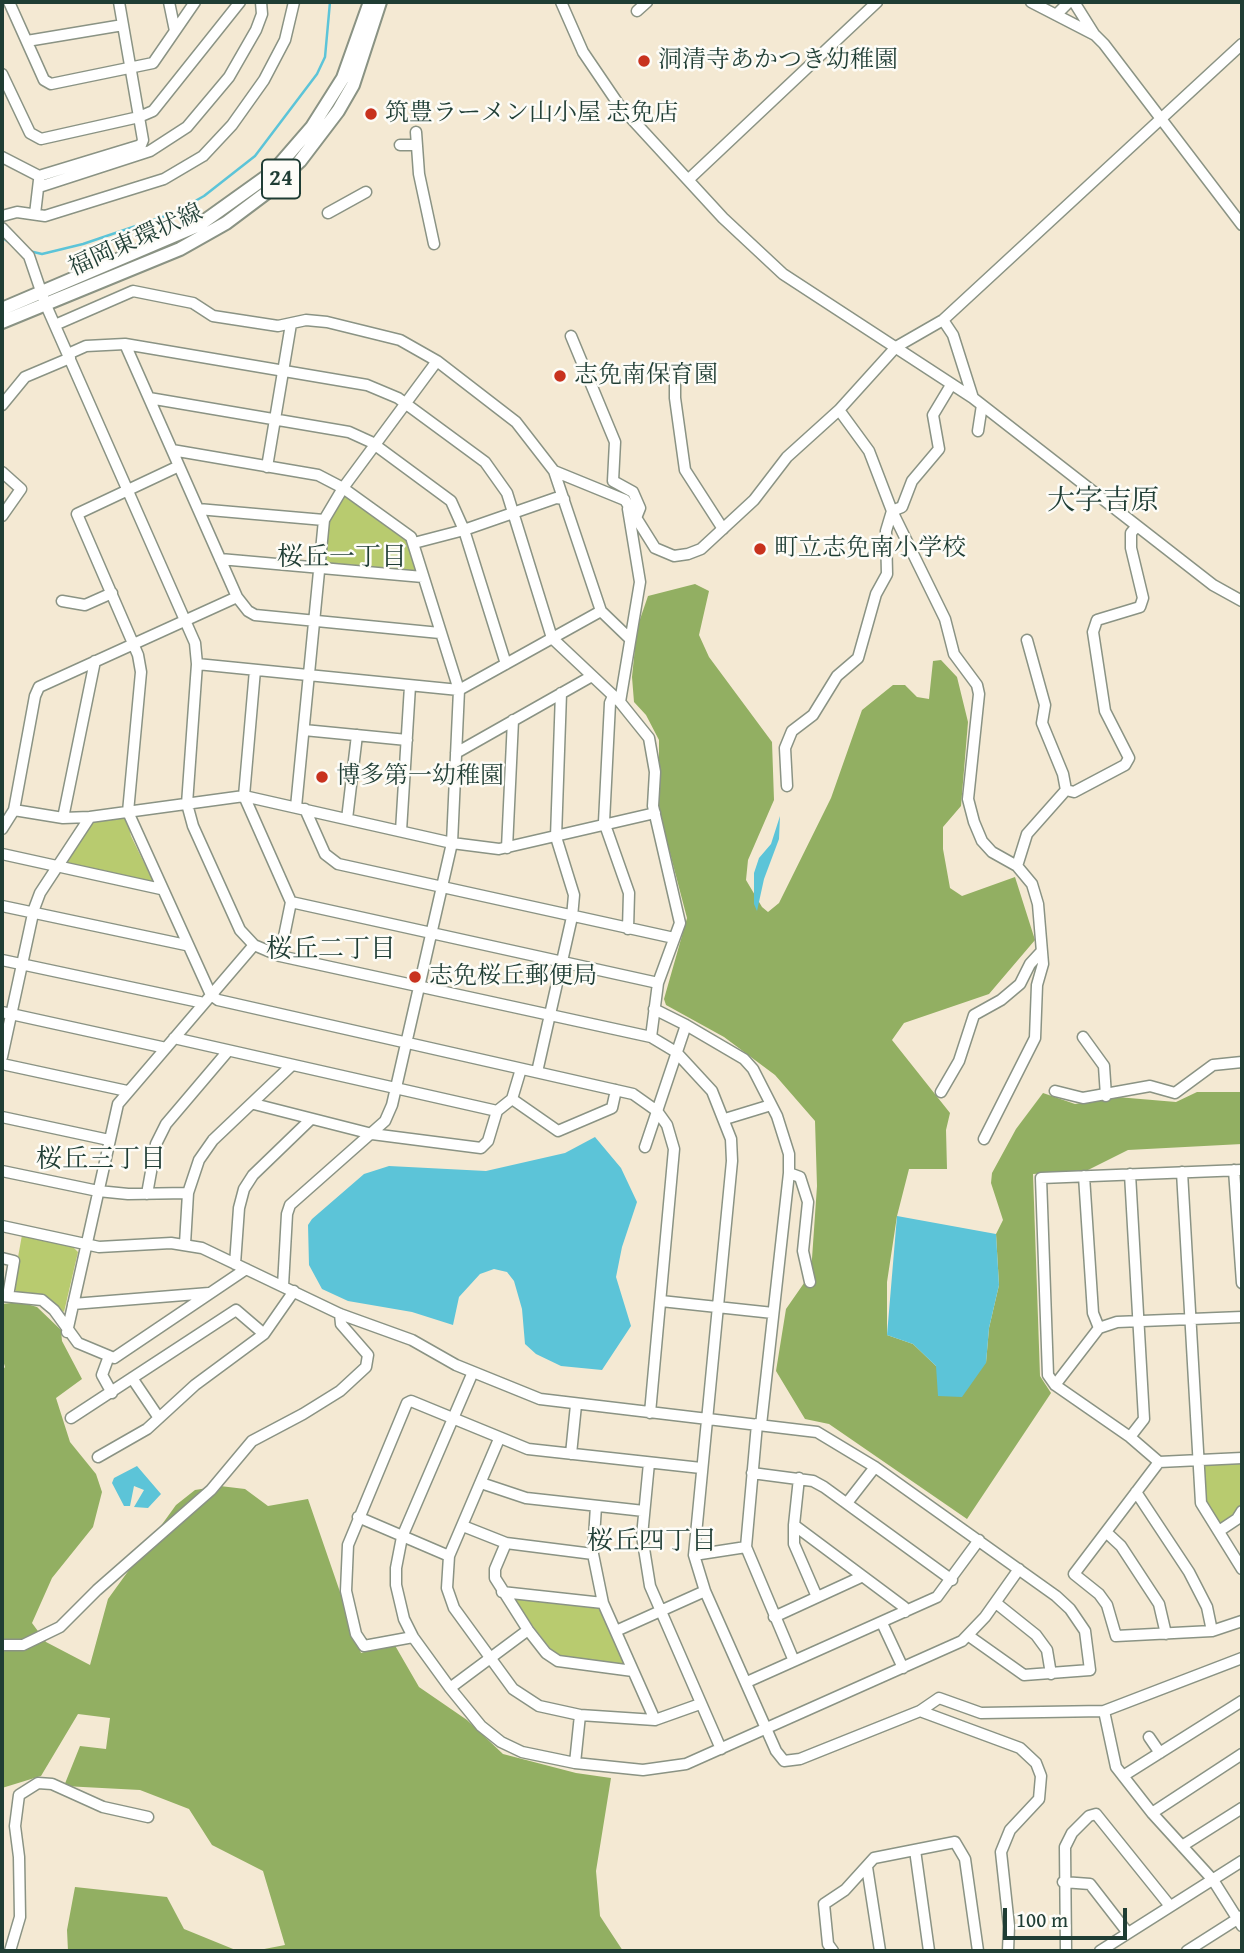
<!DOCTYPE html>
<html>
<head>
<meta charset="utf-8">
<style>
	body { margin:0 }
	#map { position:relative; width:1244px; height:1953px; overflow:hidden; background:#f4e9d3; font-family:"Gentium Book Plus",serif }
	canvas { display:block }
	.frame { position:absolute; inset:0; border:4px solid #1f3d34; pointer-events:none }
	.scale { position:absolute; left:1003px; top:1908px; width:124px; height:32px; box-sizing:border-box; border:4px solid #1f3d34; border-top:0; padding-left:9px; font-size:21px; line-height:24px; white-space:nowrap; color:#1f3d34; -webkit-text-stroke:5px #fdfcf7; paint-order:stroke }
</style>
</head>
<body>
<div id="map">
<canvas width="1244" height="1953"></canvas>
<div class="frame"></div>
<div class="scale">100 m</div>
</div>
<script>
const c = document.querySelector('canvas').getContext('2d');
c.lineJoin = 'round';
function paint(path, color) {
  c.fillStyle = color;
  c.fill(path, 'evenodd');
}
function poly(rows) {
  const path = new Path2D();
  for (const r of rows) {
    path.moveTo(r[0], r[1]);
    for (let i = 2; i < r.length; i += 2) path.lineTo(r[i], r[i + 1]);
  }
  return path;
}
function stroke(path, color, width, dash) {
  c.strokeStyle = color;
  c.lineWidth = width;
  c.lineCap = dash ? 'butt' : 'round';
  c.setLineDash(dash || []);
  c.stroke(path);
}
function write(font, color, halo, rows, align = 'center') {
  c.font = font + ' "Gentium Book Plus","Noto Serif JP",serif';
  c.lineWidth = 5;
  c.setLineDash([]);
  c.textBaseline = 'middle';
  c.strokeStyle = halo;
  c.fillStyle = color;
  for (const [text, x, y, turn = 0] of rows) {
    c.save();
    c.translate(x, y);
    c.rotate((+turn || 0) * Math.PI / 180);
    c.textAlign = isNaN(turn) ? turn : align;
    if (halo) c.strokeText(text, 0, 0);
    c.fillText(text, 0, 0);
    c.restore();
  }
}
paint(poly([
	[344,494,408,540,416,567,414,574,324,563,326,521],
	[126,816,131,836,154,883,65,864,94,820],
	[22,1235,72,1246,78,1252,64,1312,42,1296,16,1292,13,1285],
	[1242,1460,1242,1506,1232,1517,1218,1524,1205,1499,1203,1463],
	[516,1598,602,1609,624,1660,623,1665,556,1656,515,1603]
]), '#b8cb6f');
paint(poly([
	[695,584,709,591,699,635,709,657,772,742,774,800,748,860,746,880,762,907,768,912,779,903,831,798,862,710,893,685,905,685,917,697,929,699,933,661,941,660,957,677,968,722,961,806,943,827,943,849,950,888,962,896,1015,877,1035,940,989,994,904,1023,892,1040,950,1113,946,1130,947,1169,909,1169,897,1216,887,1282,887,1335,913,1344,936,1366,986,1363,989,1328,999,1285,996,1234,1003,1220,991,1183,992,1173,1016,1129,1043,1093,1075,1104,1117,1097,1176,1102,1197,1092,1242,1092,1242,1144,1128,1150,1088,1170,1033,1174,1040,1376,1051,1393,967,1519,829,1424,805,1419,776,1371,786,1309,811,1273,817,1186,815,1121,775,1075,724,1037,666,1005,664,999,687,918,659,811,659,740,646,715,634,702,632,677,637,628,648,596],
	[20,1302,37,1307,61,1330,62,1341,82,1379,56,1398,70,1442,96,1474,102,1492,93,1527,52,1578,32,1623,46,1642,90,1665,108,1599,176,1505,195,1490,220,1486,245,1489,268,1506,308,1499,361,1653,393,1642,419,1687,467,1720,503,1754,576,1773,611,1778,596,1871,600,1916,623,1951,254,1951,285,1945,263,1871,212,1845,189,1809,140,1790,64,1786,80,1746,106,1749,110,1718,78,1714,41,1776,2,1788,2,1371,5,1367,2,1357,2,1304],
	[75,1887,167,1897,184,1929,238,1951,68,1951,67,1930]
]), '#92af62');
paint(poly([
	[780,816,779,839,764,879,757,911,754,904,754,873,759,858,771,844],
	[595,1137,621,1168,637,1202,622,1247,616,1277,631,1326,602,1370,561,1366,536,1354,525,1344,522,1309,514,1281,507,1272,494,1269,480,1274,459,1297,453,1325,412,1312,348,1301,322,1289,309,1265,308,1225,312,1219,364,1174,389,1166,486,1171,565,1153],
	[897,1216,996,1234,999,1285,989,1328,986,1363,962,1397,938,1396,936,1366,913,1344,887,1335],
	[137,1466,161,1494,148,1508,134,1507,144,1490,134,1486,130,1506,124,1506,112,1483,114,1478]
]), '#5cc4d8');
stroke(poly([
	[2,237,16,248],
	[29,251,42,254,83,244,174,213,204,196,255,156,317,74,325,57,330,2]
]), '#5cc4d8', 2.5);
const minor = poly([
	[9,2,44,80,51,84,153,63,195,2],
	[169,2,175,31],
	[561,2,583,52,619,105,723,218,783,274,973,398,1213,585,1242,601],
	[1031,2,1095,35,1104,44,1242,225],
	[1074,2,1094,34],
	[637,11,647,2],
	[1056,15,1069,2],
	[27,41,123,25],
	[2,74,30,133,41,139,139,117,153,111,240,2],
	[416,132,419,174,434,244],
	[400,145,415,145],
	[2,157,39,176,141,145,143,140,119,2],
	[688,180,877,2],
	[39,187,150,151,187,127,229,77,256,30,262,14,261,2],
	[328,213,366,192],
	[35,214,39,180],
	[2,216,17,212,45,216,164,179,203,156,232,125,264,80,285,40,294,2],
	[2,228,29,256,45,303,195,643,197,664,187,804,193,826,240,930,254,945,280,956,651,1037,676,1052,712,1091,731,1139,732,1161,694,1555,705,1591,776,1751,784,1761,800,1759,920,1711,939,1698,981,1713,1104,1711,1242,1658],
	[943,320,953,335,973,398],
	[55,325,133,291,193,303,213,316,278,326,306,320,327,322,400,340,437,361,516,422,554,471,625,500,655,548,674,556,688,554,701,549,754,500,787,457,839,410,896,347,943,320,1242,44],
	[571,336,615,442,613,481,633,492,640,508,636,518],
	[125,344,237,597,248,611,255,615,440,633],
	[68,354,86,346,125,344,367,385,398,398,485,462,507,493,552,638,620,702,649,738,655,772,653,806,680,923,658,983,651,1037],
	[675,370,675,398,685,470,723,529],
	[149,398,349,432,371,442,451,501,464,530,506,664],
	[2,405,25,377,70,358],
	[839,410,869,451,892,511,945,619,954,654,977,685,979,694,968,799,974,822,982,841,992,852,1017,866,1032,884,1038,904,1043,964,1037,985,1035,1038,984,1139],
	[978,431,982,405],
	[172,450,318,475,343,488,411,537,459,690,452,843,392,1105,385,1121,290,1205,287,1214,283,1286],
	[179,466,77,514,138,655,141,672,128,812,211,995,218,1000,633,1094,657,1111,667,1125,674,1149,650,1413],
	[267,467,291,324],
	[554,471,601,611,629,638],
	[2,472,21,489,2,516],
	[198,509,324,520],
	[892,511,902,507,912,481,939,449,933,415,951,385],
	[414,543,464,530,556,498,564,499],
	[220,559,423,577],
	[62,601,85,605,112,593],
	[197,664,459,690,601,611],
	[255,670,244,796,291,902,658,983],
	[613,696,610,703,604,822,629,893,628,929],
	[620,702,640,582,628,509],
	[304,730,407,740],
	[456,753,592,676],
	[787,786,785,748,792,731,813,715,837,676,858,658,876,594,887,574,886,531,892,511],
	[1066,790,1074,792,1125,765,1129,758,1105,711,1093,632,1097,620,1140,607,1143,598,1131,548,1131,533,1137,526],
	[296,807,324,520,343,488,437,361],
	[305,809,325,854,338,864,674,938],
	[14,810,63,818,90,817,244,796,452,843,499,849,655,813],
	[63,818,95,661],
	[347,819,357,735],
	[2,829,14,810,35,696,39,687,237,597],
	[401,831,410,686],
	[507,848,513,720],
	[2,854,161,889],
	[1017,866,1027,834,1066,790,1063,774,1042,723,1045,705,1027,640],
	[2,906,186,945],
	[280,956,291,902],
	[2,960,204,1003],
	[654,1009,686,1025],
	[2,1012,166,1048],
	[1083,1037,1104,1066,1106,1096],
	[174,1038,497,1111],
	[2,1057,34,909,40,893,90,817],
	[2,1064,127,1091],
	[537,1072,572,917,574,895,556,837,561,693],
	[1055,1091,1083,1098,1150,1086,1175,1093,1213,1065,1242,1062],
	[941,1092,959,1061,974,1015,1001,1000,1020,984,1030,964,1041,952],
	[512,1099,558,1131,612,1108,616,1090],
	[254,1104,372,1134,481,1148,488,1141,497,1111,512,1099,521,1069],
	[2,1117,109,1140],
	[725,1119,771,1105],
	[645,1147,686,1025,744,1059,753,1069,777,1116,789,1154,789,1173,761,1425],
	[1234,1170,1242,1283],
	[1242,1170,1041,1178,1048,1375,1055,1385,1130,1437,1159,1462,1242,1458],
	[2,1171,98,1191,128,1194,188,1193],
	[1182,1172,1201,1503,1242,1569],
	[789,1173,800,1177,808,1202,803,1251,810,1282],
	[1084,1176,1093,1313,1099,1328],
	[147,1194,156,1144,166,1124,228,1051],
	[2,1226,99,1247,171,1243,202,1248,340,1314,412,1340,456,1365,540,1399,817,1432,875,1467,1056,1596,1070,1609,1085,1631,1090,1670,1024,1675,969,1636],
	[185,1244,188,1193,199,1160,213,1140,292,1065],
	[2,1258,14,1261,8,1296],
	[235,1264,239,1208,244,1189,253,1175,311,1119],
	[2,1296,42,1300,54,1310,78,1343,114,1358,246,1269],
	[661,1301,773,1313],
	[73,1304,209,1293],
	[67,1332,118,1104,254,945],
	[109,1356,102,1375,112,1393],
	[473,1372,402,1537,396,1568,396,1585,404,1619,413,1637,450,1688,481,1726,501,1742,522,1752,575,1763,643,1770,686,1764,962,1641,985,1617,1019,1569],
	[132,1378,159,1418],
	[1055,1385,1099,1328,1117,1322,1242,1317],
	[71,1418,236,1310,264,1334],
	[757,1424,746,1547,794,1661],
	[1130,1437,1144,1419,1130,1174],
	[499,1439,449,1556,447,1588,454,1608,513,1689,539,1706,580,1715,655,1720,700,1704],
	[571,1454,576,1405],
	[98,1457,147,1429,195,1385,264,1334,294,1291],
	[1159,1462,1074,1574,1099,1594,1107,1605,1116,1636,1212,1631,1242,1621],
	[649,1463,642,1536,650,1586,721,1749],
	[752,1473,813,1481,824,1487,952,1580],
	[799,1478,794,1525,904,1607,905,1612],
	[481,1483,526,1498,644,1511],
	[1136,1492,1189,1572,1207,1607,1212,1631],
	[847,1503,875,1467],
	[596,1506,593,1554,603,1603,655,1720],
	[358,1517,449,1556],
	[794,1525,794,1544,817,1597],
	[463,1526,506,1543,593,1554],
	[1219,1531,1237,1519,1242,1511],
	[1106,1532,1121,1546,1159,1604,1166,1634],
	[506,1543,495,1569,495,1578,528,1630,546,1653,558,1661,633,1671],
	[694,1555,746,1547],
	[502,1592,603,1603],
	[996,1603,1036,1635,1047,1650,1051,1674],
	[774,1617,861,1577],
	[882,1623,903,1668],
	[616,1631,705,1591],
	[413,1637,364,1646,356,1634,346,1591,348,1545,407,1403,411,1401,528,1449,701,1468],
	[2,1645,23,1645,60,1627,97,1590,211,1490,252,1441,303,1414,340,1391,366,1367,368,1355,341,1324,340,1314],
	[747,1682,937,1597,979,1540],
	[450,1688,528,1630],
	[920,1711,1020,1748,1036,1763,1041,1776,1039,1799,1010,1830,1001,1852,1009,1926,1008,1951],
	[1104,1711,1116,1767,1152,1813,1213,1880,1242,1926],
	[1149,1737,1160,1753],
	[575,1763,580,1715],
	[1123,1776,1242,1701],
	[1152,1813,1242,1754],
	[1182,1846,1242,1808],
	[915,1850,929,1951],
	[867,1867,880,1951],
	[1063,1882,1090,1884,1128,1933],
	[10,1951,20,1917,19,1857,15,1826,19,1795,38,1783,52,1784,103,1807,148,1817],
	[833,1951,828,1944,824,1904,845,1890,874,1858,955,1842,965,1859,978,1951],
	[1066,1951,1065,1847,1072,1833,1089,1816,1096,1814,1170,1906],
	[1100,1951,1242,1861],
	[1187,1951,1242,1916]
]);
const major = poly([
	[2,309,199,225,273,172,312,127,343,78,370,2],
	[2,322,180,249,226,223,266,193,300,161,338,111,353,85,380,2]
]);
stroke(minor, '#8a9384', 13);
stroke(major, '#8a9384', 16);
stroke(minor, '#fff', 10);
stroke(major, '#fff', 12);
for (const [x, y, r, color] of [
	[644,61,7,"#c8321e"],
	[371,114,7,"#c8321e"],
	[560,376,7,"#c8321e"],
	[760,549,7,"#c8321e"],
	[322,777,7,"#c8321e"],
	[415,977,7,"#c8321e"]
]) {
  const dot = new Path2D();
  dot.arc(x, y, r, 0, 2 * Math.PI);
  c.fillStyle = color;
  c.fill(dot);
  stroke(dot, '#fdfcf7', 2.5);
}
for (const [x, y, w] of [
	[281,179,38]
]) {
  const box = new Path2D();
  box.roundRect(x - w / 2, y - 19.5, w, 39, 5);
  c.fillStyle = '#fdfcf7';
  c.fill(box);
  stroke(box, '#1f3d34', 2);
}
write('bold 23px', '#1f3d34', null, [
	["24",281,179]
]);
write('24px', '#1f3d34', '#fdfcf7', [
	["洞清寺あかつき幼稚園",658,61],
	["筑豊ラーメン山小屋 志免店",385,114],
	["志免南保育園",574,376],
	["町立志免南小学校",774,549],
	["博多第一幼稚園",336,777],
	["志免桜丘郵便局",429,977]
], 'left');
write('24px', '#1f3d34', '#fdfcf7', [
	["福岡東環状線",136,241,-24]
]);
write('26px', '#1f3d34', '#fdfcf7', [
	["桜丘一丁目",342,558],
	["桜丘二丁目",331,950],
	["桜丘三丁目",101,1160],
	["桜丘四丁目",652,1542]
]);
write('28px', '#1f3d34', '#fdfcf7', [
	["大字吉原",1103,502]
]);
</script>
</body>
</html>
